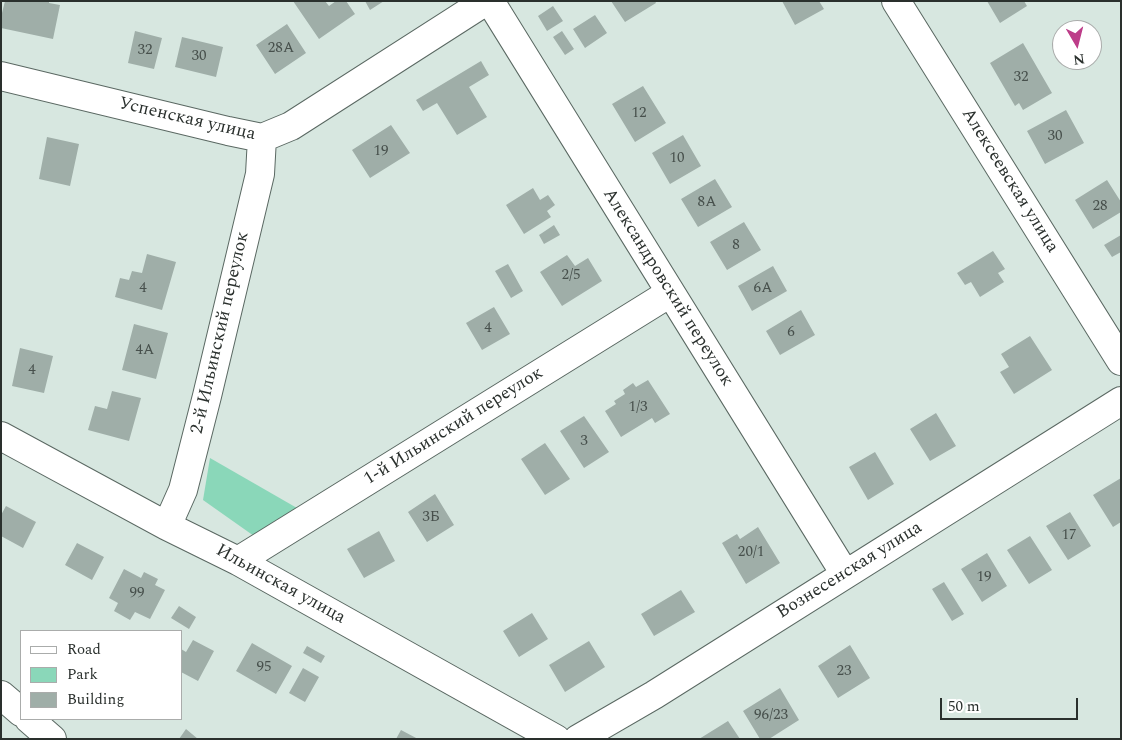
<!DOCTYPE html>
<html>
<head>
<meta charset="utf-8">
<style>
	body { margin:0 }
	#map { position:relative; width:1122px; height:740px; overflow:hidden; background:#d7e7e0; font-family:Spectral,serif }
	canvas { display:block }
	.frame { position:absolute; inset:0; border:2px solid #2a302d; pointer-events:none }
	.legend { position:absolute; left:20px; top:630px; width:162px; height:90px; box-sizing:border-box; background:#fff; border:1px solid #aaacab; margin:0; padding:6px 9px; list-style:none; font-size:15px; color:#2a302d }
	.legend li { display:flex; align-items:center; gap:10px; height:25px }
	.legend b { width:25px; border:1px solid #aaacab }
	.north { position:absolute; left:1052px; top:20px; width:50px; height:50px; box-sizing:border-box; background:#fff; border:1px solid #aaacab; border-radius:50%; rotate:172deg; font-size:14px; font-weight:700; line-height:20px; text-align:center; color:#2a302d }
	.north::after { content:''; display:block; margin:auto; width:18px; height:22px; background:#bd3d89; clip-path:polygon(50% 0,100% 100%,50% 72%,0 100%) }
	.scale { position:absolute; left:940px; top:698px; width:138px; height:22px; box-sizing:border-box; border:2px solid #2a302d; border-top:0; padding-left:6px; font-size:15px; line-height:18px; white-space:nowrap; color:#2a302d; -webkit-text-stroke:4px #fff; paint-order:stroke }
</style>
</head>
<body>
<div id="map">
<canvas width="1122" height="740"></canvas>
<div class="frame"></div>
<ul class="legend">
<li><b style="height:6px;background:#fff"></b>Road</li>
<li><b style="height:14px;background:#8ad7b9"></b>Park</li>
<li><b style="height:14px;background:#9faea8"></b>Building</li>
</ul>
<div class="north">N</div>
<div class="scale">50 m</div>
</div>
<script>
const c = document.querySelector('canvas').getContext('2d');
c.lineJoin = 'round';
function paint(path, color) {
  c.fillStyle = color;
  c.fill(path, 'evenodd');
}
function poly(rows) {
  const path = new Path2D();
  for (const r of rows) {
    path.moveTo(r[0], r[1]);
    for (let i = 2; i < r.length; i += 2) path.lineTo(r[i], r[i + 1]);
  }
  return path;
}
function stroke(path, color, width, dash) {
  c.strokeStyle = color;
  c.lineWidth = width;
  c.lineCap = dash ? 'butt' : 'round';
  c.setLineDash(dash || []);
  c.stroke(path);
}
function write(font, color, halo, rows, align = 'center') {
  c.font = font + ' Spectral,serif';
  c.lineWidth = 5;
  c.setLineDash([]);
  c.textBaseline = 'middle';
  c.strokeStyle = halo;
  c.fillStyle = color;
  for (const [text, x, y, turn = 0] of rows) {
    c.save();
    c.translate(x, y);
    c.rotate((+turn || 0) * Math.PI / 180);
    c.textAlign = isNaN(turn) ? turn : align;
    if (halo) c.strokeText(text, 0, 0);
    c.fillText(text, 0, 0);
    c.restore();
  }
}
paint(poly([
	[210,458,297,508,254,536,203,500]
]), '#8ad7b9');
paint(poly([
	[5,1,49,1,49,3,60,5,53,39,1,28,1,17],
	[293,1,325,1,329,6,336,1,346,1,355,14,319,39],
	[365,1,384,1,370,10],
	[611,1,655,1,656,3,625,22],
	[782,1,819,1,824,9,795,25],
	[987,1,1024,1,1027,6,1000,23],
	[553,6,563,21,547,31,538,16],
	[595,15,607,33,585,48,573,29],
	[287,24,306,53,275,74,256,45],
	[135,31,162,38,154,69,128,63],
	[562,31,574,49,565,55,553,37],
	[182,37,223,47,216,77,175,67],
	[1023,43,1052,93,1023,110,1019,103,1015,106,990,63],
	[481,61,489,75,469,87,487,117,457,135,437,103,423,111,416,100],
	[643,86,666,123,635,142,612,104],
	[1066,110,1084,143,1045,164,1027,131],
	[391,125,410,153,370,178,352,150],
	[683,135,701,166,670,184,652,153],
	[47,137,79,144,70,186,39,179],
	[715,179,732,207,698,227,681,199],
	[1107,180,1121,202,1121,212,1093,229,1075,200],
	[533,188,540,200,548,195,555,205,547,211,551,217,524,234,506,205],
	[744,222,761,250,727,270,710,242],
	[554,225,560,235,544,244,539,235],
	[1121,235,1121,252,1112,257,1104,245],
	[993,251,1005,269,998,273,1004,282,980,297,971,282,965,285,957,273],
	[147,254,176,262,162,310,115,297,120,278,129,280,132,271,142,273],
	[567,255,575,266,588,258,602,281,562,306,540,272],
	[508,264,523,291,511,298,495,271],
	[773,266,787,291,752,311,738,286],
	[494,307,510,334,482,350,466,323],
	[801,310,815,335,780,355,766,331],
	[134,324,168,333,156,379,122,370],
	[1030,336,1052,370,1014,394,1000,372,1009,367,1001,354],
	[20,348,53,356,44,393,12,386],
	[648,380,670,414,655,423,652,418,621,437,605,411,616,404,614,401,625,394,623,390,633,383,636,387],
	[112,391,141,398,129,441,88,430,95,406,107,409],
	[936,413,956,446,930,461,910,429],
	[584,416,609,452,584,468,560,431],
	[545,443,570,479,545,495,521,459],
	[875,452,894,484,868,500,849,467],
	[1121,478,1121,522,1113,527,1093,495],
	[435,494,454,525,427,542,408,512],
	[6,506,36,522,23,548,1,536,1,515],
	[1070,512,1091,546,1068,560,1046,526],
	[758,527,780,563,746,584,722,543,737,534,740,539],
	[379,531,395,561,364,578,347,549],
	[1030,536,1052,570,1029,584,1007,550],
	[77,543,104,557,92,580,65,565],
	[987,553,1007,586,982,602,961,569],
	[124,569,141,578,144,572,158,579,155,585,165,590,150,619,135,612,130,620,114,611,118,603,109,598],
	[944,582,964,614,952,621,932,589],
	[681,590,695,612,654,636,641,614],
	[179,606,196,617,189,629,171,618],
	[532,613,548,639,519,657,503,631],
	[193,640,214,651,198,681,181,672,181,649,186,652],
	[589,641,605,667,565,692,549,665],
	[252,643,292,666,276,694,236,671],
	[850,645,870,678,838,698,818,666],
	[307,646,325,656,321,663,303,653],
	[303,668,319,677,305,702,289,693],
	[780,688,799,720,769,739,760,739,743,711],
	[728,721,740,739,699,739],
	[186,729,198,739,179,739],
	[401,730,418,739,396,739]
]), '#9faea8');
const minor = poly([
	[490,1,845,574],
	[896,1,1121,361],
	[1,76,228,131,262,138,291,126,486,1],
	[1,436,167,526,238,561,556,739],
	[167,526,183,490,207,396,260,174,262,138],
	[238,561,670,293],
	[1,695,21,712],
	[29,719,52,739],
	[578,739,654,695,1121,401]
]);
stroke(minor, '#5a6862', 30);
stroke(minor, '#fff', 28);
write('15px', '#47504c', null, [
	["28А",281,49],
	["32",145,51],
	["30",199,57],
	["32",1021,78],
	["12",639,114],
	["30",1055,137],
	["19",381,152],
	["10",677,159],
	["8А",707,203],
	["28",1100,207],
	["8",736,246],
	["2/5",571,276],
	["4",143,289],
	["6А",763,289],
	["4",488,329],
	["6",791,333],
	["4А",145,351],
	["4",32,371],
	["1/3",638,408],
	["3",584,442],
	["3Б",431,518],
	["17",1069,536],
	["20/1",751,553],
	["19",984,578],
	["99",137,594],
	["95",264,668],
	["23",844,672],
	["96/23",771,716]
]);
write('18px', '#2a302d', '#fff', [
	["Успенская улица",187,120,13],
	["Алексеевская улица",1009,181,58],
	["Александровский переулок",667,288,58],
	["2-й Ильинский переулок",221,333,-77],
	["1-й Ильинский переулок",454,427,-32],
	["Вознесенская улица",850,571,-32],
	["Ильинская улица",280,585,29]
]);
</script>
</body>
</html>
